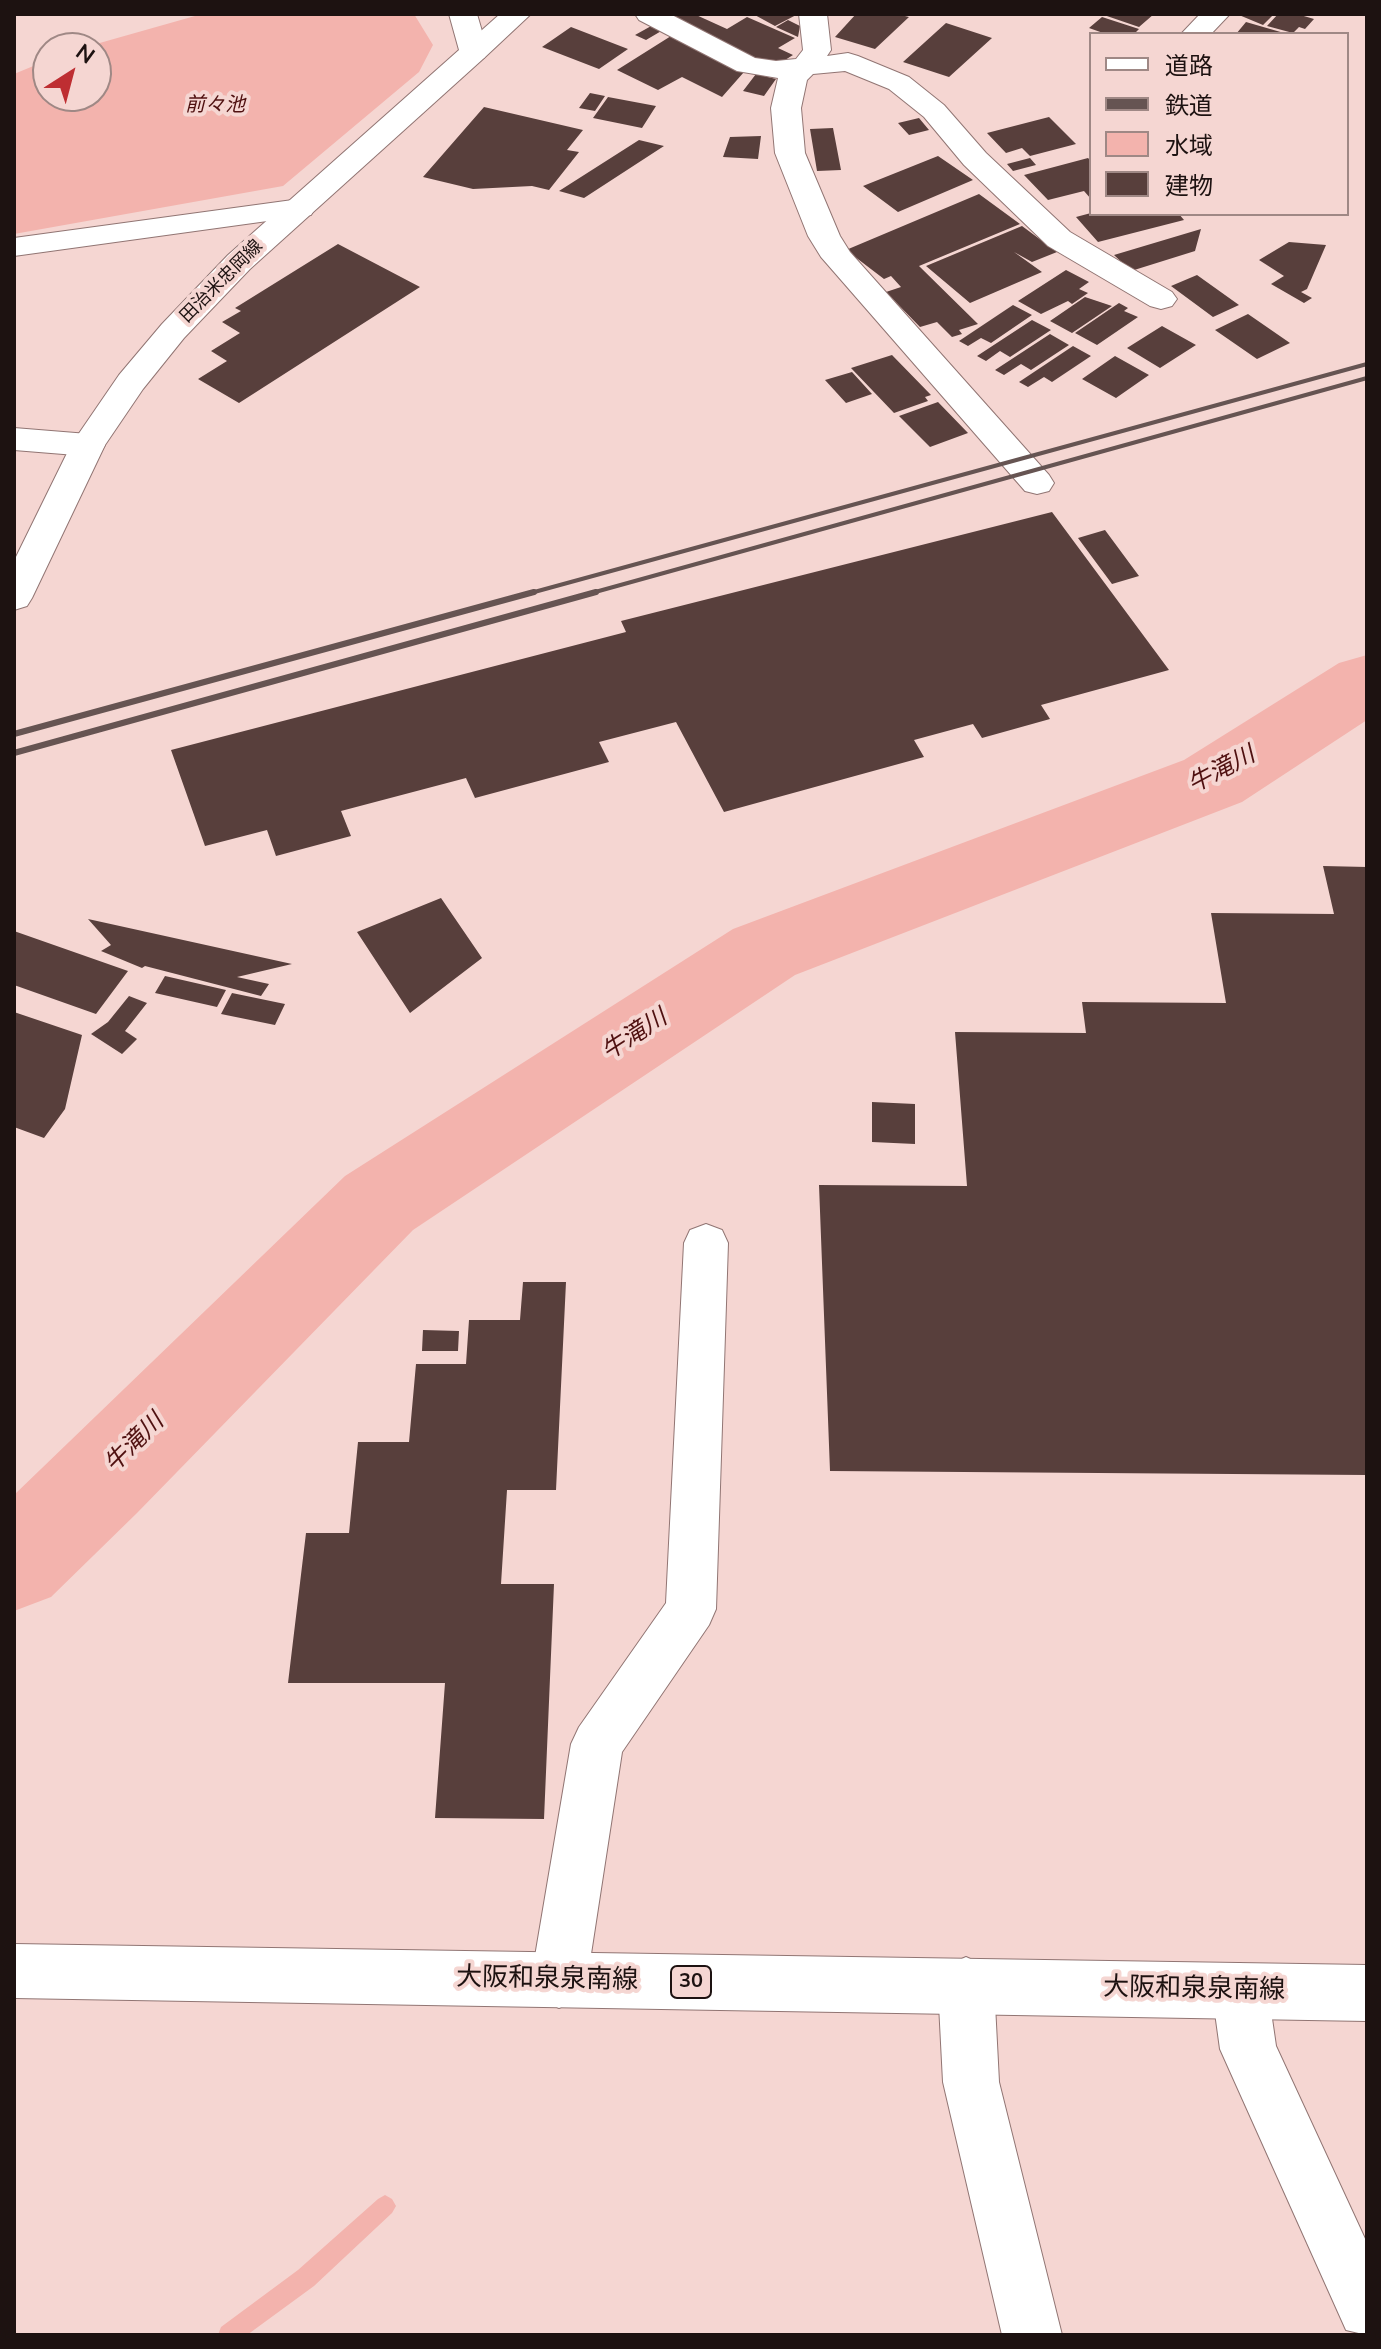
<!DOCTYPE html>
<html>
<head>
<meta charset="utf-8">
<style>
	body { margin:0 }
	#map { position:relative; width:1381px; height:2349px; overflow:hidden; background:#f5d6d2; font-family:"Nunito Sans","Noto Sans JP",sans-serif }
	canvas { display:block }
	.frame { position:absolute; inset:0; border:16px solid #1d1211; pointer-events:none }
	.legend { position:absolute; left:1089px; top:32px; width:260px; height:184px; box-sizing:border-box; background:#f5d6d2; border:2px solid #9f8885; margin:0; padding:10px 14px; list-style:none; font-size:24px; color:#1d1211 }
	.legend li { display:flex; align-items:center; gap:16px; height:40px }
	.legend b { width:40px; border:2px solid #9f8885 }
	.north { position:absolute; left:32px; top:32px; width:80px; height:80px; box-sizing:border-box; background:#f5d6d2; border:2px solid #9f8885; border-radius:50%; rotate:36deg; font-size:22px; font-weight:700; line-height:32px; text-align:center; color:#1d1211 }
	.north::after { content:''; display:block; margin:auto; width:28px; height:36px; background:#be2e32; clip-path:polygon(50% 0,100% 100%,50% 72%,0 100%) }
</style>
</head>
<body>
<div id="map">
<canvas width="1381" height="2349"></canvas>
<div class="frame"></div>
<ul class="legend">
<li><b style="height:10px;background:#fff"></b>道路</li>
<li><b style="height:10px;background:#665452"></b>鉄道</li>
<li><b style="height:22px;background:#f3b3ad"></b>水域</li>
<li><b style="height:22px;background:#583f3c"></b>建物</li>
</ul>
<div class="north">N</div>
</div>
<script>
const c = document.querySelector('canvas').getContext('2d');
c.lineJoin = 'round';
function paint(path, color) {
  c.fillStyle = color;
  c.fill(path, 'evenodd');
}
function poly(rows) {
  const path = new Path2D();
  for (const r of rows) {
    path.moveTo(r[0], r[1]);
    for (let i = 2; i < r.length; i += 2) path.lineTo(r[i], r[i + 1]);
  }
  return path;
}
function stroke(path, color, width, dash) {
  c.strokeStyle = color;
  c.lineWidth = width;
  c.lineCap = dash ? 'butt' : 'round';
  c.setLineDash(dash || []);
  c.stroke(path);
}
function write(font, color, halo, rows, align = 'center') {
  c.font = font + ' "Nunito Sans","Noto Sans JP",sans-serif';
  c.lineWidth = 8;
  c.setLineDash([]);
  c.textBaseline = 'middle';
  c.strokeStyle = halo;
  c.fillStyle = color;
  for (const [text, x, y, turn = 0] of rows) {
    c.save();
    c.translate(x, y);
    c.rotate((+turn || 0) * Math.PI / 180);
    c.textAlign = isNaN(turn) ? turn : align;
    if (halo) c.strokeText(text, 0, 0);
    c.fillText(text, 0, 0);
    c.restore();
  }
}
paint(poly([
	[202,14,414,14,433,45,419,72,283,186,14,234,14,74,48,60,48,96,96,96,96,48,82,48]
]), '#f3b3ad');
paint(poly([
	[385,2195,392,2199,396,2206,392,2213,314,2286,247,2335,218,2335,221,2327,298,2270,378,2199,385,2195]
]), '#f3b3ad');
paint(poly([
	[1367,655,1367,720,1242,802,795,975,413,1230,137,1513,51,1597,14,1611,14,1495,345,1176,733,929,1184,760,1339,663,1367,655]
]), '#f3b3ad');
paint(poly([
	[665,14,694,14,727,29,747,17,795,38,778,48,793,55,774,67,663,16],
	[753,14,798,14,775,26],
	[856,14,897,14,909,17,875,49,835,37],
	[1101,14,1154,14,1139,27],
	[1274,14,1263,25,1239,15,1239,14],
	[1278,14,1297,14,1314,19,1305,29,1299,27,1293,33,1267,26],
	[1102,17,1139,29,1134,34,1106,34,1089,28],
	[788,20,800,26,798,37,776,27],
	[1246,22,1284,33,1284,34,1236,34],
	[946,23,992,38,949,77,903,62],
	[653,25,663,30,646,40,635,35],
	[571,27,628,49,599,69,542,47],
	[671,36,744,72,722,97,682,77,658,90,617,70],
	[756,74,776,79,764,96,743,91],
	[590,93,605,96,595,111,579,108],
	[608,97,656,106,642,128,593,118],
	[484,107,583,130,567,150,579,152,549,190,532,186,473,189,423,177],
	[1049,117,1076,144,1030,156,1022,148,1006,153,987,133],
	[919,118,929,130,909,135,898,123],
	[833,128,841,170,817,171,810,129],
	[761,136,758,159,723,157,730,137],
	[639,140,664,146,584,198,559,191],
	[938,156,973,180,898,212,863,186],
	[1030,158,1036,165,1013,171,1007,164],
	[1088,158,1091,161,1091,199,1084,191,1048,200,1024,175],
	[979,194,1020,224,919,266,978,324,959,330,962,334,952,337,937,322,920,327,886,292,901,287,891,276,884,279,846,250],
	[1091,213,1179,214,1184,220,1098,242,1076,217],
	[1022,226,1057,252,1032,262,1014,252,1042,272,970,303,926,266],
	[1201,229,1195,251,1131,271,1114,255],
	[1289,242,1326,245,1307,289,1301,292,1312,298,1304,303,1271,284,1284,276,1259,260],
	[338,244,420,287,239,403,198,379,227,361,211,351,240,333,222,322,241,311,235,308],
	[1066,270,1089,282,1079,289,1088,293,1072,304,1068,301,1041,314,1018,301],
	[1197,275,1239,305,1213,317,1171,286],
	[1085,297,1112,306,1072,333,1050,321],
	[1119,303,1128,308,1124,311,1138,317,1097,345,1075,333],
	[1013,305,1032,315,991,343,981,338,968,346,959,341],
	[1248,314,1290,343,1257,359,1215,330],
	[1032,320,1051,330,1010,357,1000,351,986,361,977,356],
	[1162,326,1196,345,1160,368,1127,348],
	[1050,334,1069,345,1031,370,1021,364,1004,375,995,370],
	[1073,346,1091,356,1052,382,1044,377,1028,387,1019,382],
	[892,355,931,395,925,397,928,401,894,413,851,368],
	[1115,356,1149,375,1116,398,1082,379],
	[852,372,872,394,846,403,825,380],
	[938,402,968,433,930,447,899,416],
	[1052,512,1169,670,1041,705,1050,719,982,738,973,724,914,740,924,757,724,812,676,722,599,742,609,762,475,798,466,778,341,811,351,836,276,856,267,830,205,846,171,750,626,632,621,621],
	[1105,530,1139,576,1112,584,1078,538],
	[1323,866,1367,867,1367,1475,830,1471,819,1185,967,1186,955,1032,1086,1033,1082,1002,1226,1003,1211,913,1334,914],
	[441,898,482,958,410,1013,357,932],
	[88,919,292,964,237,977,269,984,261,996,145,966,142,968,101,951,111,945],
	[14,931,128,971,96,1014,14,985],
	[165,976,226,990,217,1007,155,993],
	[232,993,285,1004,275,1025,221,1014],
	[129,996,147,1003,125,1031,137,1039,122,1054,91,1034,108,1022],
	[14,1012,82,1035,65,1109,44,1138,14,1127],
	[872,1102,915,1104,915,1144,872,1142],
	[523,1282,566,1282,556,1490,507,1490,501,1584,554,1584,544,1819,435,1818,445,1683,288,1683,306,1533,349,1533,358,1442,409,1442,416,1364,466,1364,469,1320,520,1320],
	[423,1330,459,1331,458,1351,422,1351]
]), '#583f3c');
const minor = poly([
	[500,14,531,14,484,58,474,61,464,58,460,52,464,46,500,14],
	[635,14,670,14,755,58,776,61,796,59,803,50,799,14,827,14,831,50,827,56,848,53,858,56,909,77,944,105,986,153,1070,232,1172,292,1177,299,1172,306,1161,309,1150,306,1048,246,964,165,924,117,889,89,845,71,813,74,807,80,801,108,805,153,840,236,850,252,1049,475,1054,483,1049,491,1037,494,1025,491,821,257,808,236,775,153,771,108,778,78,737,71,639,20,635,14],
	[1200,14,1230,14,1211,34,1181,34,1200,14],
	[300,199,311,201,315,208,311,215,14,256,14,238,300,199],
	[14,428,88,434,100,437,105,445,100,453,88,456,14,450,14,428],
	[706,1224,722,1230,728,1243,716,1609,709,1625,622,1752,587,1980,578,1999,559,2008,540,1999,531,1980,571,1744,579,1727,666,1603,684,1243,690,1230,706,1224],
	[966,1957,985,1966,994,1985,999,2082,1062,2335,1002,2335,943,2082,938,1985,947,1966,966,1957],
	[1240,1963,1260,1971,1268,1991,1276,2046,1367,2243,1367,2335,1346,2330,1220,2049,1212,1991,1220,1971,1240,1963]
]);
const major = poly([
	[449,14,477,14,488,52,484,58,250,269,184,338,143,389,105,445,32,598,27,606,14,610,14,561,71,445,119,375,162,324,228,255,459,50,449,14],
	[14,1944,1367,1965,1367,2021,14,1998,14,1944]
]);
stroke(minor, '#917573', 2);
stroke(major, '#917573', 2);
paint(minor, '#fff');
paint(major, '#fff');
stroke(poly([
	[527,594,1367,364],
	[588,594,1367,378]
]), '#665452', 4);
stroke(poly([
	[14,734,534,592],
	[14,753,596,592]
]), '#665452', 6);
write('18px', '#1d1211', '#f5d6d2', [
	["田治米忠岡線",222,282,-45]
]);
write('italic 20px', '#4f1010', '#f5d6d2', [
	["前々池",215,106]
]);
for (const [x, y, w] of [
	[691,1982,40]
]) {
  const box = new Path2D();
  box.roundRect(x - w / 2, y - 16, w, 32, 6);
  c.fillStyle = '#f5d6d2';
  c.fill(box);
  stroke(box, '#1d1211', 2);
}
write('bold 20px', '#1d1211', null, [
	["30",691,1982]
]);
write('italic 24px', '#4f1010', '#f5d6d2', [
	["牛滝川",1222,771,-28],
	["牛滝川",635,1036,-33],
	["牛滝川",135,1444,-45]
]);
write('26px', '#1d1211', '#f5d6d2', [
	["大阪和泉泉南線",547,1980,1],
	["大阪和泉泉南線",1194,1990,1]
]);
</script>
</body>
</html>
